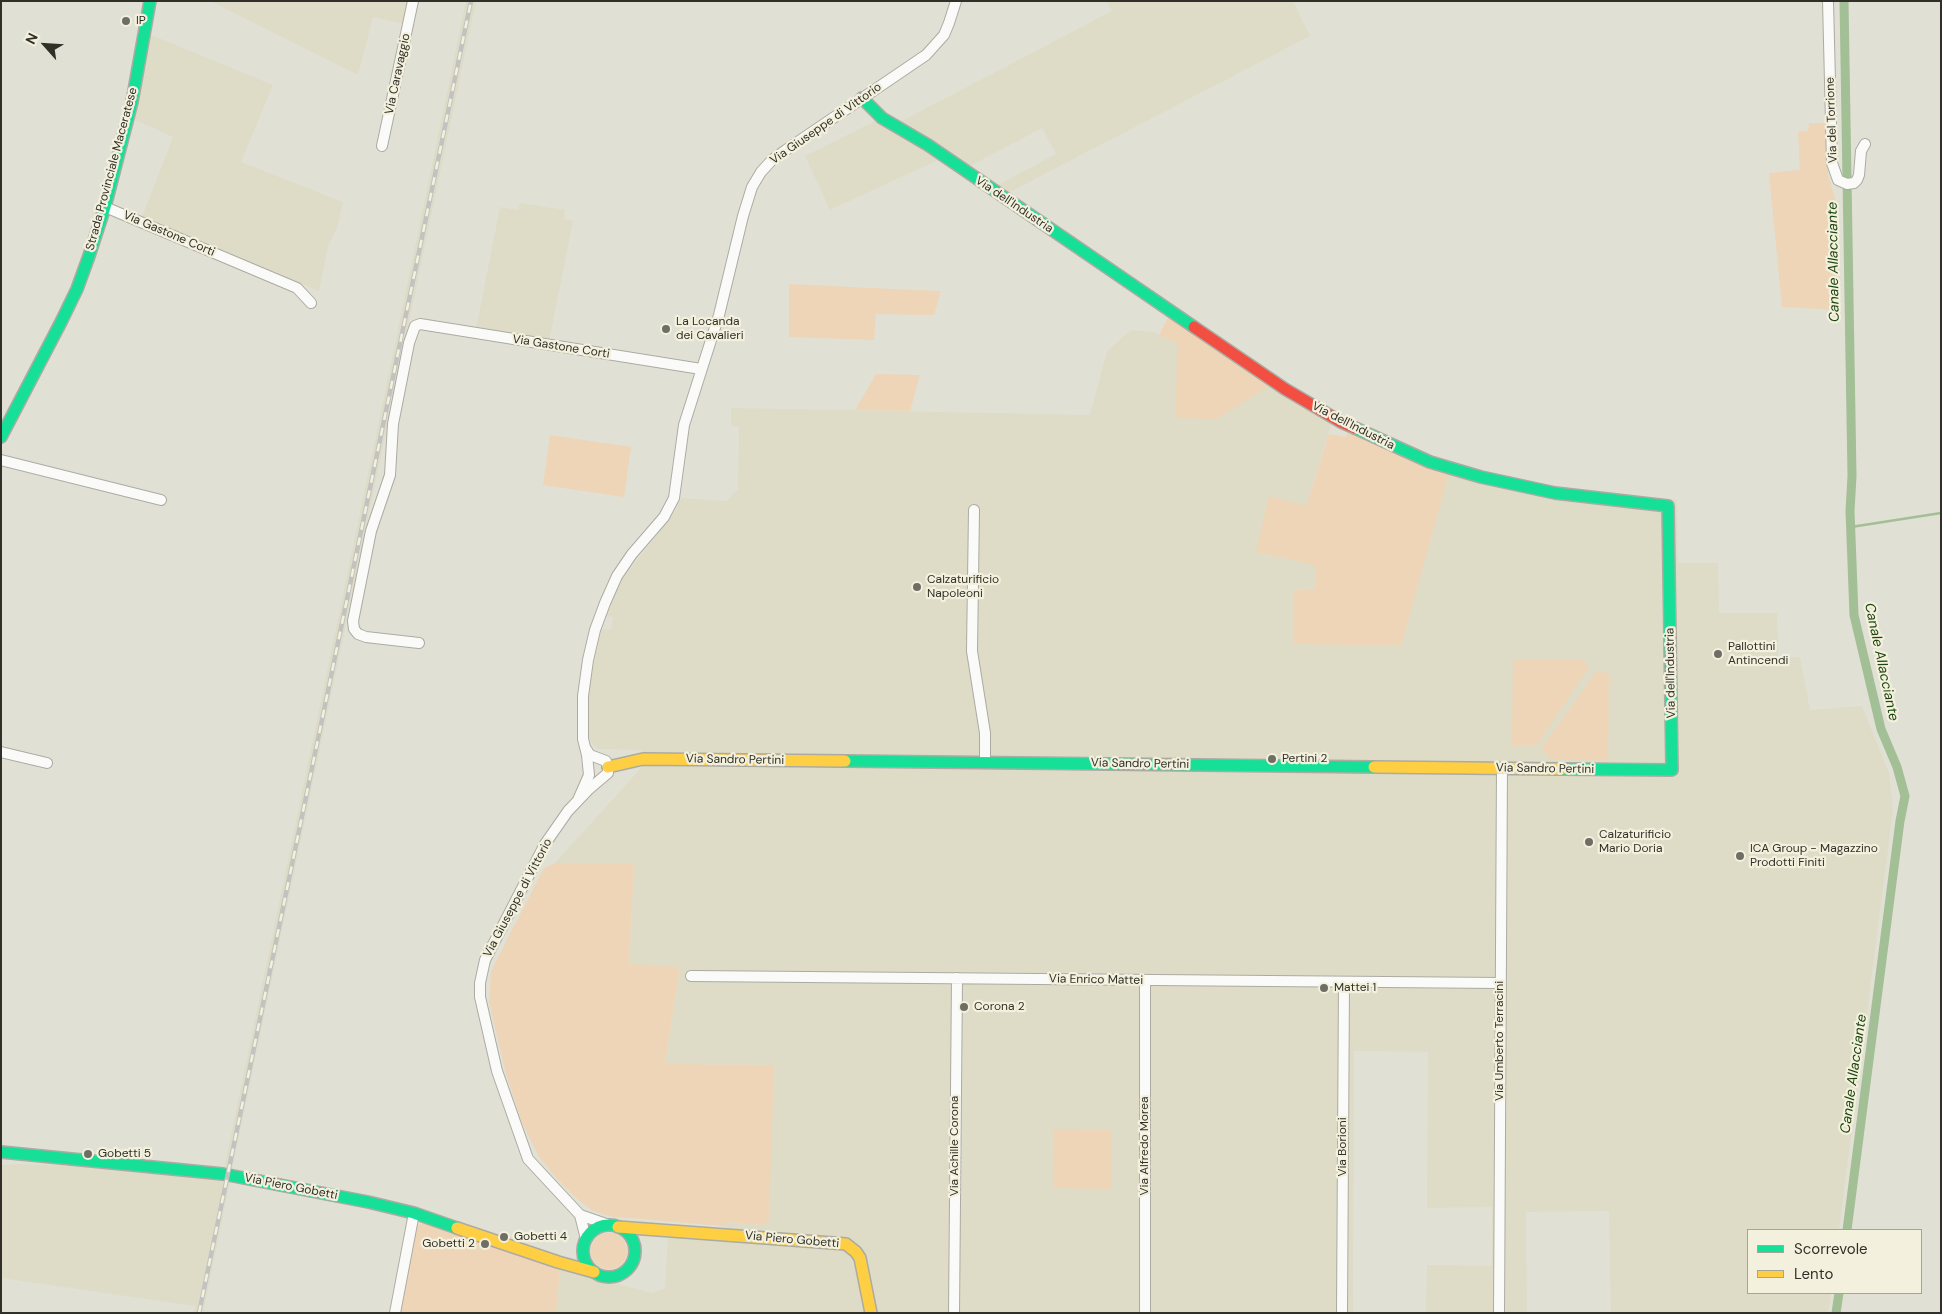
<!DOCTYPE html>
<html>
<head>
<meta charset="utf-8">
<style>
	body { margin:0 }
	#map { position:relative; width:1942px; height:1314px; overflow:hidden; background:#e1e0d5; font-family:"DM Sans",sans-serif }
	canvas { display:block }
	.frame { position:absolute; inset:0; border:2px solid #313028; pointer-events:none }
	.legend { position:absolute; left:1747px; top:1229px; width:175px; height:65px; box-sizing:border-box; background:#f3f1dd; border:1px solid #a5a495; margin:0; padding:6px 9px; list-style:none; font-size:15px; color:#313028 }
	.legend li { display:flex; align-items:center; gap:10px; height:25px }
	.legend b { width:25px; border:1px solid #a5a495 }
	.north { position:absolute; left:20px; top:20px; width:50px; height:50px; -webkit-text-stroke:4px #f3f1dd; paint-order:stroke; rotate:296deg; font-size:14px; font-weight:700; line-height:20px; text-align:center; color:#313028 }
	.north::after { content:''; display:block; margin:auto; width:18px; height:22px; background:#313028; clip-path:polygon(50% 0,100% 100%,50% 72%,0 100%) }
</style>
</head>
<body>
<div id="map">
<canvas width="1942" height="1314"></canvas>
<div class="frame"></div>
<ul class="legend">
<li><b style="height:6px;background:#16e098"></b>Scorrevole</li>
<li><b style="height:6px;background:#ffcf43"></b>Lento</li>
</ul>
<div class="north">N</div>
</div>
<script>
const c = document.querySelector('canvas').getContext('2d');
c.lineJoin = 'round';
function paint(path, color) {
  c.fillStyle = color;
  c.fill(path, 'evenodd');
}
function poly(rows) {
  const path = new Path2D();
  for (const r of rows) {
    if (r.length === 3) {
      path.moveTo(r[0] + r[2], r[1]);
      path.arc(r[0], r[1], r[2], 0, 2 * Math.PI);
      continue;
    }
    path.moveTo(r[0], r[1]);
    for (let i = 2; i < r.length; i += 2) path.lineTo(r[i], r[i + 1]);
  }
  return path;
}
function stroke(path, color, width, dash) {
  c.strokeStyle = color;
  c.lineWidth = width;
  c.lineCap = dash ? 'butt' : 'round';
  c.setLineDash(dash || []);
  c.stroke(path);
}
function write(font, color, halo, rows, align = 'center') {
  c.font = font + ' "DM Sans",sans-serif';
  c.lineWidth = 4.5;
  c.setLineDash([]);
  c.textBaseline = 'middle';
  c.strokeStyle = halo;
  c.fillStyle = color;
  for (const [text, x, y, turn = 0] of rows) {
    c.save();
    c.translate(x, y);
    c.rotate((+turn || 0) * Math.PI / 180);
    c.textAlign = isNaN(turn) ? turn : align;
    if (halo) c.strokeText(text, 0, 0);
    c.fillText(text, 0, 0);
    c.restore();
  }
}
paint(poly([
	[210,1,413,1,408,25,373,17,358,75],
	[466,1,476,1,232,1170,224,1169],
	[1107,1,1293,1,1310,36,1006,194,938,160,830,210,805,156,877,120,900,122,1112,11],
	[1042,128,1056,154,998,185,970,166],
	[149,34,273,85,241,162,343,202,337,228,328,247,319,291,302,284,297,288,140,222,173,137,133,119],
	[520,203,565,210,564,219,573,221,549,342,476,329,500,207,518,210],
	[1131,330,1153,332,1271,385,1332,422,1306,506,1256,552,1315,565,1316,589,1294,590,1294,644,1452,462,1518,481,1555,487,1677,500,1678,563,1718,563,1719,613,1777,613,1778,657,1800,657,1810,710,1862,706,1889,773,1893,810,1839,1230,1748,1230,1748,1293,1831,1293,1828,1313,1611,1313,1609,1211,1526,1212,1527,1313,1426,1313,1427,1265,1492,1266,1492,1207,1427,1208,1428,1052,1354,1051,1353,1313,556,1313,560,1269,652,1293,665,1288,668,1236,722,1239,723,1226,729,1222,762,1225,774,1065,665,1064,680,968,629,964,634,864,555,863,642,767,642,750,598,749,592,744,587,730,588,694,600,630,611,629,613,617,604,616,620,582,674,513,681,498,726,501,738,489,739,427,731,426,731,408,1090,415,1107,351],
	[22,1164,77,1166,230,1182,203,1313,194,1313,195,1306,1,1278,1,1165]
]), '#dedcc7');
paint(poly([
	[1809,123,1826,123,1828,174,1836,202,1840,310,1782,307,1769,173,1800,170,1798,132,1808,131],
	[789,284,892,289,941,291,934,315,876,314,874,340,789,337],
	[1170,318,1271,385,1216,419,1176,418,1177,343,1159,335,1167,319],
	[876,374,920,375,910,411,855,410],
	[1348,431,1449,473,1401,646,1294,644,1294,590,1316,589,1315,565,1256,552,1269,496,1306,506,1329,434,1346,437],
	[550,435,631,447,624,497,543,485],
	[1513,660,1581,660,1587,664,1587,670,1537,745,1512,745],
	[1596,672,1609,673,1608,760,1550,760,1547,754,1541,749],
	[555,863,634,864,629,964,680,967,665,1064,774,1065,769,1219,762,1225,729,1222,723,1226,642,1219,613,1217,593,1211,576,1198,557,1179,539,1157,521,1120,506,1074,489,1002,491,971,544,868],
	[1054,1129,1112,1130,1111,1189,1053,1188],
	[425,1223,560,1269,556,1313,398,1313,414,1226],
	[609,1251,18]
]), '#eed5b7');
stroke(poly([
	[1851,527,1941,513]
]), '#a2bf96', 2.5);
stroke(poly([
	[1844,1,1852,476,1850,511,1854,615,1881,729,1897,767,1905,796,1900,821,1847,1230],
	[1836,1313,1839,1293]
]), '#a2bf96', 9);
const street = poly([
	[1828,1,1832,163,1838,180,1847,184,1854,183,1857,180,1859,175,1861,151,1865,144],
	[382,146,413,1],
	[105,207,297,288,311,303],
	[1,460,161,500],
	[974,510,972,651,985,733,985,763],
	[419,643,366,637,358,634,354,629,353,621,371,531,390,475,393,424,409,343,415,326,420,324,701,369],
	[586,749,590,755,606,761,608,767,608,773,588,790,568,811,545,844,485,960,480,983,480,997,497,1071,528,1159,580,1215,609,1225],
	[1,752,47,763],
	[578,800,589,775,587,755,583,739,583,696,588,660,595,630,605,603,617,576,632,554,664,517,674,498,684,425,719,315,743,216,752,187,761,172,772,160,786,150,926,55,944,35,949,23,956,1],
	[691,976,1500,983],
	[580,1215,586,1239],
	[395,1313,414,1213],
	[954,1313,957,978],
	[1145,1313,1145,980],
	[1342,1313,1344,982],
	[1499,1313,1502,768]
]);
const fast = poly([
	[862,98,882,118,928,145,1194,327],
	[1355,428,1430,462,1481,477,1555,493,1668,506,1672,770,1561,769],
	[1,437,61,322,77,289,89,256,105,207,132,102,150,1],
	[845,761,1374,767],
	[1,1152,223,1174,368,1202,414,1213,457,1228],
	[609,1251,26]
]);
const slow = poly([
	[608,767,643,759,845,761],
	[1374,767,1561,769],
	[618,1227,846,1244,856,1252,860,1258,871,1313],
	[457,1228,558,1262,594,1272]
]);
const jam = poly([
	[1194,327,1285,389,1341,422,1355,428]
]);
stroke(street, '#acaba3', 12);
stroke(fast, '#acaba3', 14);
stroke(slow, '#acaba3', 14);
stroke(jam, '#acaba3', 14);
stroke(street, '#fafaf9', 10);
stroke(fast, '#16e098', 11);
stroke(slow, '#ffcf43', 11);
stroke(jam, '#f24e42', 11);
const rail = poly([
	[199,1313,471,1]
]);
stroke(rail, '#c2c2c0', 4.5);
stroke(rail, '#f3f1dd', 2.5, [8]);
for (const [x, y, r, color] of [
	[126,21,5,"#6f6e65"],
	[666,329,5,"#6f6e65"],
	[917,587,5,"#6f6e65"],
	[1718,654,5,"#6f6e65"],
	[1272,759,5,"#6f6e65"],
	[1589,842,5,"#6f6e65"],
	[1740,856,5,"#6f6e65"],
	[1324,988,5,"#6f6e65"],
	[964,1007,5,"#6f6e65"],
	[88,1154,5,"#6f6e65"],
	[504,1237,5,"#6f6e65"],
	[485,1244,5,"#6f6e65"]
]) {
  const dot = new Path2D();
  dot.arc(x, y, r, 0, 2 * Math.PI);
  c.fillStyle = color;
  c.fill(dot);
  stroke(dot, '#f3f1dd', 2);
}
write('12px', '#313028', '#f3f1dd', [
	["IP",136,21],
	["La Locanda",676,322],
	["dei Cavalieri",676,336],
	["Calzaturificio",927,580],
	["Napoleoni",927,594],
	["Pallottini",1728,647],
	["Antincendi",1728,661],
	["Pertini 2",1282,759],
	["Calzaturificio",1599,835],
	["Mario Doria",1599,849],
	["ICA Group - Magazzino",1750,849],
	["Prodotti Finiti",1750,863],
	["Mattei 1",1334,988],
	["Corona 2",974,1007],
	["Gobetti 5",98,1154],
	["Gobetti 4",514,1237],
	["Gobetti 2",475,1244,"right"]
], 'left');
write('12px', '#313028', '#f3f1dd', [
	["Via Caravaggio",398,74,-78],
	["Via del Torrione",1832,120,-92],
	["Via Giuseppe di Vittorio",826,124,-35],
	["Strada Provinciale Maceratese",112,169,-75],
	["Via dell'Industria",1014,205,34],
	["Via Gastone Corti",169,234,23],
	["Via Gastone Corti",561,347,9],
	["Via dell'Industria",1353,426,27],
	["Via dell'Industria",1671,673,-91],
	["Via Sandro Pertini",735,760,1],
	["Via Sandro Pertini",1140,764,1],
	["Via Sandro Pertini",1545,769,1],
	["Via Giuseppe di Vittorio",518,898,-62],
	["Via Enrico Mattei",1096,980,1],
	["Via Umberto Terracini",1500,1041,-90],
	["Via Achille Corona",955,1146,-90],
	["Via Alfredo Morea",1145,1146,-90],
	["Via Borioni",1343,1147,-90],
	["Via Piero Gobetti",291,1187,11],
	["Via Piero Gobetti",792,1240,5]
]);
write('italic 14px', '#1c450e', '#f3f1dd', [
	["Canale Allacciante",1834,262,-91],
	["Canale Allacciante",1881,662,78],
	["Canale Allacciante",1854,1074,-82]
]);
</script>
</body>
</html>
